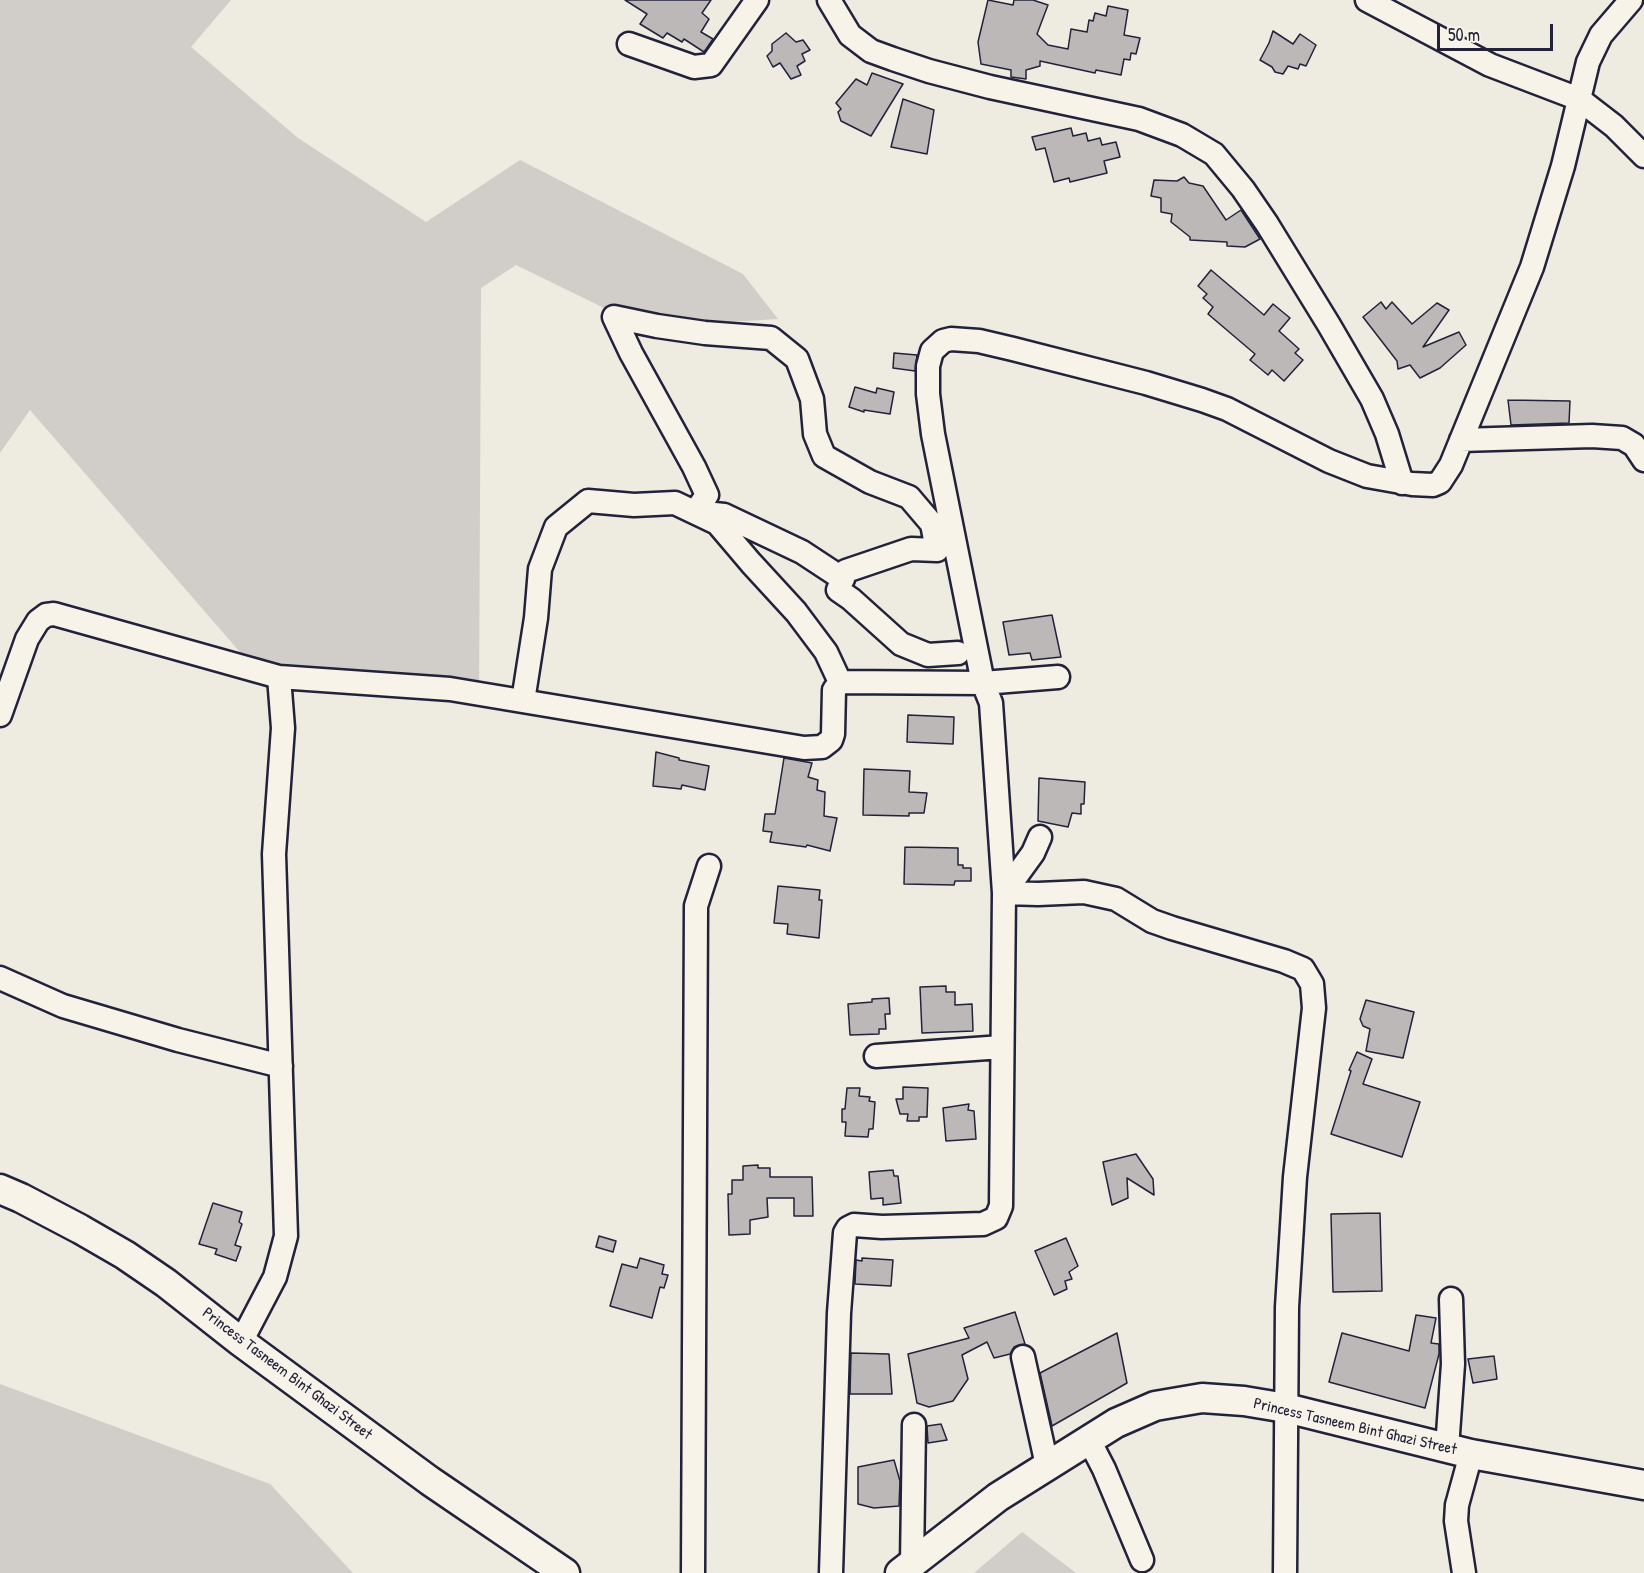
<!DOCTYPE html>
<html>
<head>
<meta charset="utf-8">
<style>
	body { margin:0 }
	#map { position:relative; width:1644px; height:1573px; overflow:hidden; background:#eeebe1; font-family:"Patrick Hand",sans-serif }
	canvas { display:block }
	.scale { position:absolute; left:1437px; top:24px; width:116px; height:27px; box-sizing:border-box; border:3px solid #22223b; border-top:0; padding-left:8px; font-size:18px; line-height:21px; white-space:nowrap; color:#22223b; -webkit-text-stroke:4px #f7f3e8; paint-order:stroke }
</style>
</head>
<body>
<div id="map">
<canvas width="1644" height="1573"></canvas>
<div class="scale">50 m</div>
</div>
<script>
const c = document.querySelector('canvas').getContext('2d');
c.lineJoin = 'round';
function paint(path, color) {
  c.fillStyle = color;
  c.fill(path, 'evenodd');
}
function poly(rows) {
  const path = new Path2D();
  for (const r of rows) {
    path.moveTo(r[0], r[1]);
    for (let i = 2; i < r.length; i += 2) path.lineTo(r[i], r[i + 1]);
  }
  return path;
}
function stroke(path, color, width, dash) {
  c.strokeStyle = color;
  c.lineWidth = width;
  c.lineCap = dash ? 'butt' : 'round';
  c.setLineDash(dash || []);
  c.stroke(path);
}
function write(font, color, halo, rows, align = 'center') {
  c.font = font + ' "Patrick Hand",sans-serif';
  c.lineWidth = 4.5;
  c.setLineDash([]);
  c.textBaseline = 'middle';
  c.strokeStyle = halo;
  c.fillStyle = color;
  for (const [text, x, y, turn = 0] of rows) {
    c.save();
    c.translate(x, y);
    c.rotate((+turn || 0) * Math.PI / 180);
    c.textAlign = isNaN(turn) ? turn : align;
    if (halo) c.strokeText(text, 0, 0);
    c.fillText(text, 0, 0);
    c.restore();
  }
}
paint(poly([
	[0,0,231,0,191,47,298,138,426,222,520,160,743,274,778,319,643,327,516,265,481,288,479,702,252,666,30,410,0,453],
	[0,1384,270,1484,353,1573,0,1573],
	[1022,1532,1076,1573,974,1573]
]), '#d1cdc9');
const building = poly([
	[625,0,711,0,702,13,709,19,701,32,713,39,704,52,684,39,682,42,667,33,663,38,640,24,647,14,625,0],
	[988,0,1013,5,1014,0,1033,0,1048,5,1037,34,1048,45,1068,49,1071,29,1087,32,1089,20,1093,21,1095,13,1106,16,1108,6,1128,10,1124,35,1140,38,1136,54,1131,53,1130,60,1124,59,1121,75,1096,70,1095,73,1040,61,1040,66,1026,70,1026,79,1011,77,1011,70,981,64,978,42,988,0],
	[1273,31,1293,44,1300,34,1316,45,1306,66,1300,64,1298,69,1288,66,1283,74,1275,72,1272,67,1260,60,1269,43,1273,31],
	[786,33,796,42,803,40,810,50,802,54,805,61,797,66,801,75,791,79,780,63,773,67,767,56,772,51,772,44,786,33],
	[872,73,903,84,871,136,841,121,838,112,841,109,836,103,856,79,867,85,872,73],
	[903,99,934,110,927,154,891,147,903,99],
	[1071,128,1073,136,1086,133,1088,141,1100,138,1102,145,1116,142,1120,157,1104,161,1107,173,1070,182,1069,178,1054,182,1045,148,1036,150,1032,137,1071,128],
	[1184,177,1189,183,1203,186,1226,220,1241,210,1260,239,1245,247,1227,246,1227,242,1190,240,1190,237,1171,222,1172,214,1161,212,1161,198,1151,196,1154,180,1177,181,1184,177],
	[1211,270,1264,315,1273,304,1290,318,1279,331,1299,349,1295,353,1303,360,1284,381,1272,370,1268,375,1250,360,1255,354,1208,314,1213,307,1203,298,1207,294,1198,286,1211,270],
	[1381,302,1386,309,1392,302,1412,324,1437,303,1449,310,1423,347,1459,332,1466,345,1440,368,1420,378,1410,365,1398,369,1397,361,1363,317,1381,302],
	[894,353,917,355,915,371,893,368,894,353],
	[855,387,876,393,877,388,894,392,890,414,864,410,864,412,849,407,855,387],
	[1508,400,1570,401,1569,423,1511,425,1508,400],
	[1052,615,1061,657,1032,660,1030,653,1009,655,1003,622,1052,615],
	[908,715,954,717,953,744,907,742,908,715],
	[656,752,679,758,679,760,709,766,705,790,682,785,681,789,653,786,656,752],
	[784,758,812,763,808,777,818,780,817,790,825,792,824,816,837,818,830,851,807,845,806,847,770,842,772,832,763,831,765,814,775,814,784,758],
	[864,769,910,771,909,792,927,793,924,813,909,813,909,816,863,815,864,769],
	[1039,778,1085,782,1084,804,1081,804,1081,814,1072,813,1068,827,1038,821,1039,778],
	[905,847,958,848,958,865,963,865,963,868,971,868,971,881,955,881,954,885,904,884,905,847],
	[778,886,820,890,819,900,822,900,819,938,787,934,788,924,774,923,778,886],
	[946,986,946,992,955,992,955,1005,972,1004,973,1031,922,1033,920,987,946,986],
	[889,998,890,1014,885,1014,886,1029,879,1029,879,1034,850,1035,848,1004,872,1002,872,999,889,998],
	[1366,1000,1414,1012,1403,1058,1366,1051,1370,1029,1363,1026,1360,1019,1366,1000],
	[1357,1052,1372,1059,1363,1084,1420,1102,1402,1157,1331,1134,1351,1071,1349,1070,1357,1052],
	[903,1087,928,1088,927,1117,919,1117,919,1121,907,1121,908,1114,900,1114,896,1099,903,1099,903,1087],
	[847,1088,860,1088,859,1096,870,1097,869,1101,875,1102,873,1129,869,1129,868,1137,845,1136,846,1122,842,1122,842,1109,845,1109,847,1088],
	[969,1104,968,1110,974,1111,976,1139,946,1141,943,1108,969,1104],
	[1136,1154,1153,1179,1154,1195,1127,1178,1128,1198,1112,1205,1103,1162,1136,1154],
	[758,1165,758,1168,770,1168,770,1177,812,1177,813,1216,794,1216,794,1198,767,1198,768,1217,750,1220,750,1234,729,1235,728,1194,732,1194,732,1180,743,1180,743,1166,758,1165],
	[893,1170,894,1176,898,1176,901,1203,883,1205,883,1198,871,1199,869,1172,893,1170],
	[213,1203,242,1212,239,1222,242,1224,235,1245,241,1247,236,1261,215,1254,217,1249,199,1244,213,1203],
	[1380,1213,1382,1291,1333,1292,1331,1214,1380,1213],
	[599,1236,616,1241,613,1252,596,1247,599,1236],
	[1066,1238,1078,1266,1069,1272,1072,1279,1065,1281,1067,1289,1054,1295,1035,1251,1066,1238],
	[640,1258,664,1265,662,1274,668,1275,664,1288,660,1287,652,1318,610,1306,622,1264,637,1268,640,1258],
	[862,1258,893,1260,891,1286,855,1284,856,1260,862,1261,862,1258],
	[1015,1312,1025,1344,1014,1347,1010,1354,994,1358,987,1342,962,1355,968,1379,953,1401,929,1407,917,1403,908,1354,969,1338,964,1328,1015,1312],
	[1416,1315,1436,1318,1431,1343,1439,1344,1439,1354,1425,1408,1329,1382,1342,1333,1409,1351,1416,1315],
	[1117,1333,1127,1383,1052,1426,1040,1373,1117,1333],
	[851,1353,889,1354,892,1394,850,1394,851,1353],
	[1494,1356,1497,1379,1473,1383,1468,1359,1494,1356],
	[941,1424,947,1440,928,1443,927,1426,941,1424],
	[894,1460,900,1481,899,1506,874,1508,858,1504,858,1467,894,1460]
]);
paint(building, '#bbb8b7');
stroke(building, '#22223b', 1.5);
const minor = poly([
	[829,0,850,35,871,51,893,59,929,71,990,87,1139,119,1182,135,1214,154,1243,189,1267,224,1329,325,1372,399,1387,434,1402,483],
	[1367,0,1490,65,1579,99,1614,126,1644,156],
	[629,44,694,67,711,65,757,0],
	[1461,440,1592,436,1622,438,1634,445,1644,460],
	[843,579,802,552,724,515,695,512,707,495,694,467,631,353,614,317,657,326,705,333,771,338,797,359,812,399,815,434,824,456,870,482,909,497,932,524,937,550,911,549,846,571,838,590,851,599,901,644,928,655,958,653],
	[523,701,536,618,540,569,556,527,588,501,634,505,675,503,717,523,751,563,796,612,826,652,840,682],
	[0,715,27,639,38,621,46,615,54,614,279,677],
	[1004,893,1038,894,1084,892,1116,899,1152,921,1172,928,1284,961,1303,969,1312,984,1314,1008,1295,1177,1287,1307,1285,1573],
	[1004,893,1033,853,1040,837],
	[0,978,63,1006,178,1040,281,1066],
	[876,1056,1002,1047],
	[241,1342,275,1277,286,1236,274,854,283,728,279,677,450,689,804,748,822,747,831,740,833,734,834,690,840,682,983,683,933,434,928,394,928,366,932,351,943,341,951,339,979,341,1013,349,1146,383,1202,400,1227,409,1329,461,1367,476,1412,484,1433,485,1440,482,1451,465,1532,267,1563,166,1588,62,1601,35,1631,0],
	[1023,1357,1047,1465],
	[1089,1440,1104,1469,1142,1560],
	[1447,1448,1453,1364,1451,1299],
	[912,1564,914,1425],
	[693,1573,696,906,709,866],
	[831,1573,839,1313,845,1233,848,1228,854,1225,882,1227,983,1224,996,1218,1001,1206,1004,893,991,703,983,683,1058,677],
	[1464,1573,1456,1521,1457,1505,1471,1454]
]);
const major = poly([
	[0,1189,21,1198,80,1229,125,1255,166,1283,241,1342,430,1481,565,1573],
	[900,1573,998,1497,1116,1423,1155,1406,1202,1398,1244,1401,1286,1408,1471,1454,1644,1485]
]);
stroke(minor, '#22223b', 27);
stroke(major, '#22223b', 33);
stroke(minor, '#f7f3e8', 22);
stroke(major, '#f7f3e8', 28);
write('16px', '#22223b', '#f7f3e8', [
	["Princess Tasneem Bint Ghazi Street",287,1374,37],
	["Princess Tasneem Bint Ghazi Street",1355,1427,13]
]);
</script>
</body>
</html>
